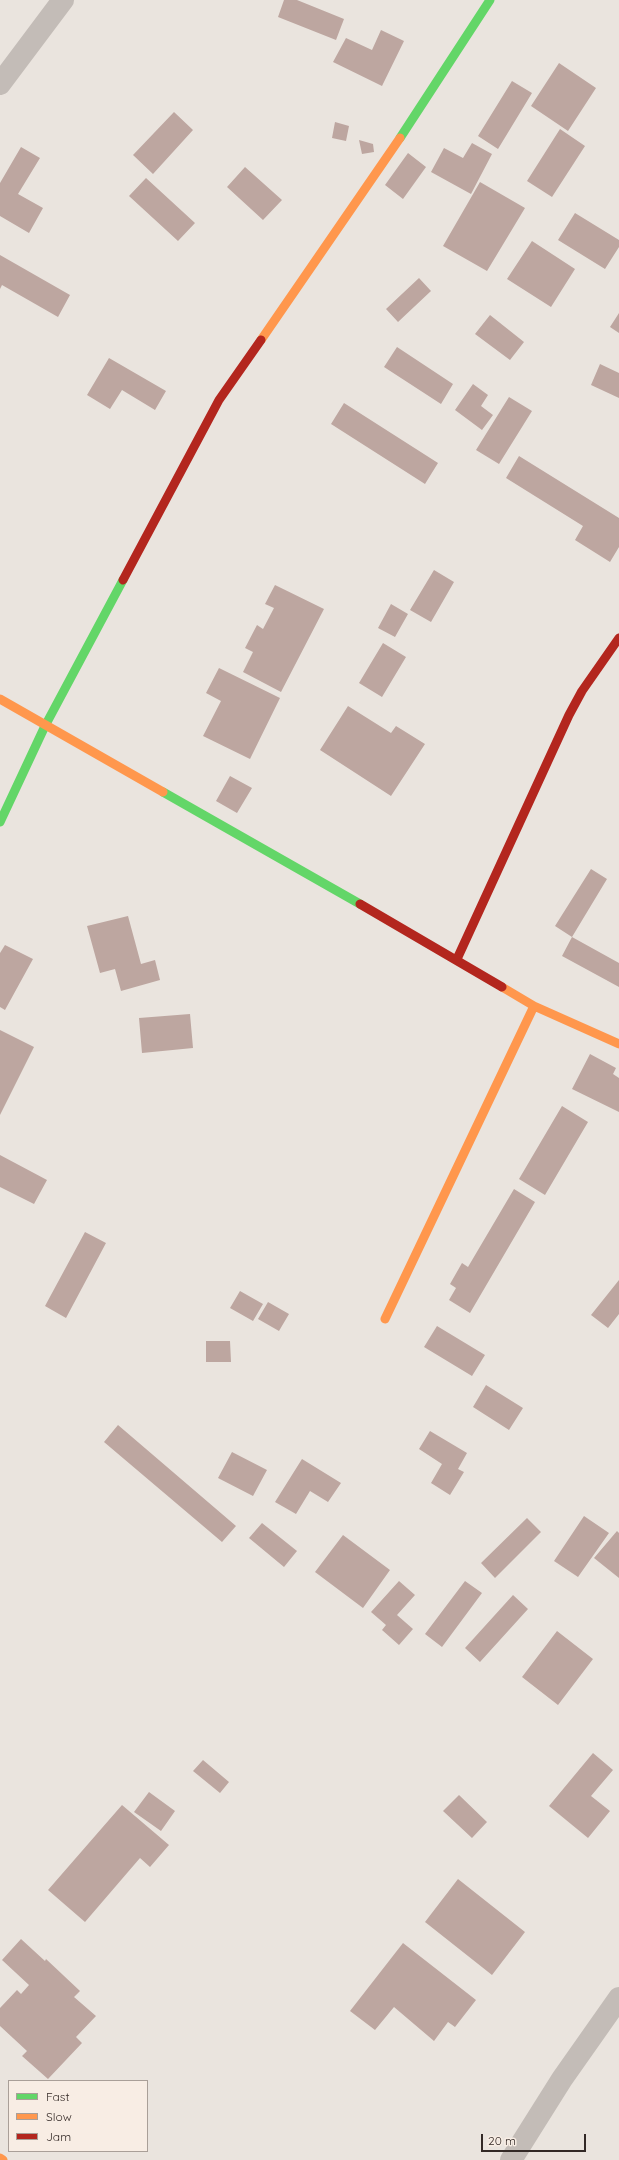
<!DOCTYPE html>
<html>
<head>
<meta charset="utf-8">
<style>
	body { margin:0 }
	#map { position:relative; width:619px; height:2160px; overflow:hidden; background:#eae4de; font-family:Quicksand,sans-serif }
	canvas { display:block }
	.legend { position:absolute; left:8px; top:2080px; width:140px; height:72px; box-sizing:border-box; background:#f8ede4; border:1px solid #a99f98; margin:0; padding:5px 7px; list-style:none; font-size:12px; color:#332926 }
	.legend li { display:flex; align-items:center; gap:8px; height:20px }
	.legend b { width:20px; border:1px solid #a99f98 }
	.scale { position:absolute; left:481px; top:2134px; width:105px; height:18px; box-sizing:border-box; border:2px solid #332926; border-top:0; padding-left:5px; font-size:12px; line-height:14px; white-space:nowrap; color:#332926; -webkit-text-stroke:3px #f8ede4; paint-order:stroke }
</style>
</head>
<body>
<div id="map">
<canvas width="619" height="2160"></canvas>
<ul class="legend">
<li><b style="height:5px;background:#63d668"></b>Fast</li>
<li><b style="height:5px;background:#ff974d"></b>Slow</li>
<li><b style="height:5px;background:#b3261e"></b>Jam</li>
</ul>
<div class="scale">20 m</div>
</div>
<script>
const c = document.querySelector('canvas').getContext('2d');
c.lineJoin = 'round';
function paint(path, color) {
  c.fillStyle = color;
  c.fill(path, 'evenodd');
}
function poly(rows) {
  const path = new Path2D();
  for (const r of rows) {
    path.moveTo(r[0], r[1]);
    for (let i = 2; i < r.length; i += 2) path.lineTo(r[i], r[i + 1]);
  }
  return path;
}
function stroke(path, color, width, dash) {
  c.strokeStyle = color;
  c.lineWidth = width;
  c.lineCap = dash ? 'butt' : 'round';
  c.setLineDash(dash || []);
  c.stroke(path);
}
paint(poly([
	[284,0,297,0,344,19,336,40,278,17],
	[381,30,404,41,382,86,333,62,346,38,372,50],
	[559,63,596,88,568,131,531,106],
	[512,81,532,93,498,149,478,136],
	[174,112,193,130,153,174,133,155],
	[335,122,349,126,346,141,332,138],
	[560,129,585,146,552,197,527,181],
	[359,140,373,144,374,152,362,154],
	[472,143,492,154,471,194,431,172,444,148,463,158],
	[21,147,40,158,18,194,43,208,29,233,0,216,0,183],
	[408,153,426,167,403,199,385,185],
	[245,167,282,200,263,220,227,187],
	[146,178,195,223,178,241,129,196],
	[480,182,525,208,487,271,443,246],
	[575,213,619,240,619,247,605,269,558,240],
	[532,241,575,269,551,307,507,279],
	[0,255,70,295,58,317,2,285,0,289],
	[419,278,431,291,398,322,386,309],
	[619,313,619,333,610,327],
	[490,315,524,342,510,360,475,334],
	[397,347,453,384,441,404,384,367],
	[109,358,166,391,155,410,122,390,110,409,87,395],
	[600,364,619,373,619,398,591,385],
	[473,384,488,395,481,406,493,415,482,430,455,410],
	[509,397,532,411,499,464,476,450],
	[344,403,438,463,425,484,331,424],
	[519,456,619,518,619,547,610,562,575,540,583,526,506,478],
	[434,570,454,582,431,622,410,610],
	[275,585,324,609,281,692,243,672,253,652,245,648,257,625,263,629,274,608,265,604],
	[391,604,408,614,395,637,378,628],
	[383,643,406,657,382,697,359,683],
	[219,668,280,698,250,759,203,736,221,701,206,693],
	[348,706,391,733,396,726,425,744,391,796,320,750],
	[230,776,252,788,237,813,216,801],
	[591,869,607,879,572,937,555,926],
	[128,916,141,964,155,960,160,980,121,991,115,969,100,973,87,926],
	[572,937,619,963,619,987,562,956],
	[5,945,33,959,5,1010,0,1007,0,953],
	[190,1014,193,1048,142,1053,139,1018],
	[0,1030,34,1047,0,1115],
	[590,1054,616,1068,613,1074,619,1078,619,1112,572,1089],
	[562,1106,588,1122,545,1195,519,1179],
	[0,1155,47,1180,34,1204,0,1187],
	[514,1189,535,1202,470,1313,449,1300,456,1288,450,1284,462,1263,468,1267],
	[85,1232,106,1243,66,1318,45,1306],
	[619,1280,619,1314,608,1328,591,1315],
	[240,1291,263,1304,253,1321,230,1308],
	[268,1302,289,1314,279,1331,258,1319],
	[437,1326,485,1355,472,1376,424,1347],
	[206,1341,230,1341,231,1362,206,1362],
	[486,1385,523,1408,509,1430,473,1407],
	[118,1425,236,1526,222,1542,104,1442],
	[430,1431,467,1453,458,1469,464,1472,450,1495,431,1483,442,1464,419,1449],
	[232,1452,267,1470,253,1496,218,1478],
	[302,1459,341,1483,328,1502,310,1491,296,1514,275,1502],
	[584,1516,609,1533,578,1577,554,1561],
	[527,1518,541,1532,495,1578,481,1563],
	[262,1523,297,1551,284,1567,249,1538],
	[617,1531,619,1533,619,1578,594,1558],
	[343,1535,390,1570,363,1608,315,1572],
	[399,1581,415,1595,397,1615,413,1629,399,1645,382,1630,386,1625,371,1612],
	[465,1581,482,1593,442,1647,425,1634],
	[513,1595,528,1609,480,1662,465,1648],
	[557,1631,593,1659,558,1705,522,1677],
	[593,1753,613,1770,591,1796,610,1811,588,1838,549,1806],
	[203,1760,229,1782,220,1793,193,1771],
	[149,1792,175,1811,161,1831,134,1812],
	[459,1795,487,1822,472,1838,443,1811],
	[122,1805,169,1845,150,1867,140,1858,85,1922,48,1890],
	[458,1879,525,1932,492,1975,425,1922],
	[21,1939,45,1961,46,1959,80,1991,74,1997,96,2016,76,2037,82,2043,48,2079,22,2056,27,2051,0,2026,0,2008,17,1990,21,1994,29,1985,2,1960],
	[403,1943,476,2000,455,2027,448,2022,434,2041,394,2007,375,2030,350,2011]
]), '#bda6a0');
stroke(poly([
	[0,84,63,0],
	[511,2160,562,2079,619,1998]
]), '#c3bcb7', 22);
stroke(poly([
	[400,138,490,0],
	[163,792,360,904],
	[0,822,45,726,123,580]
]), '#63d668', 9);
stroke(poly([
	[261,340,400,138],
	[0,699,163,792],
	[502,987,534,1006,619,1044],
	[385,1319,534,1006],
	[0,2158,3,2160]
]), '#ff974d', 9);
stroke(poly([
	[123,580,219,400,261,340],
	[360,904,502,987],
	[457,959,569,715,582,691,619,638]
]), '#b3261e', 9);
</script>
</body>
</html>
